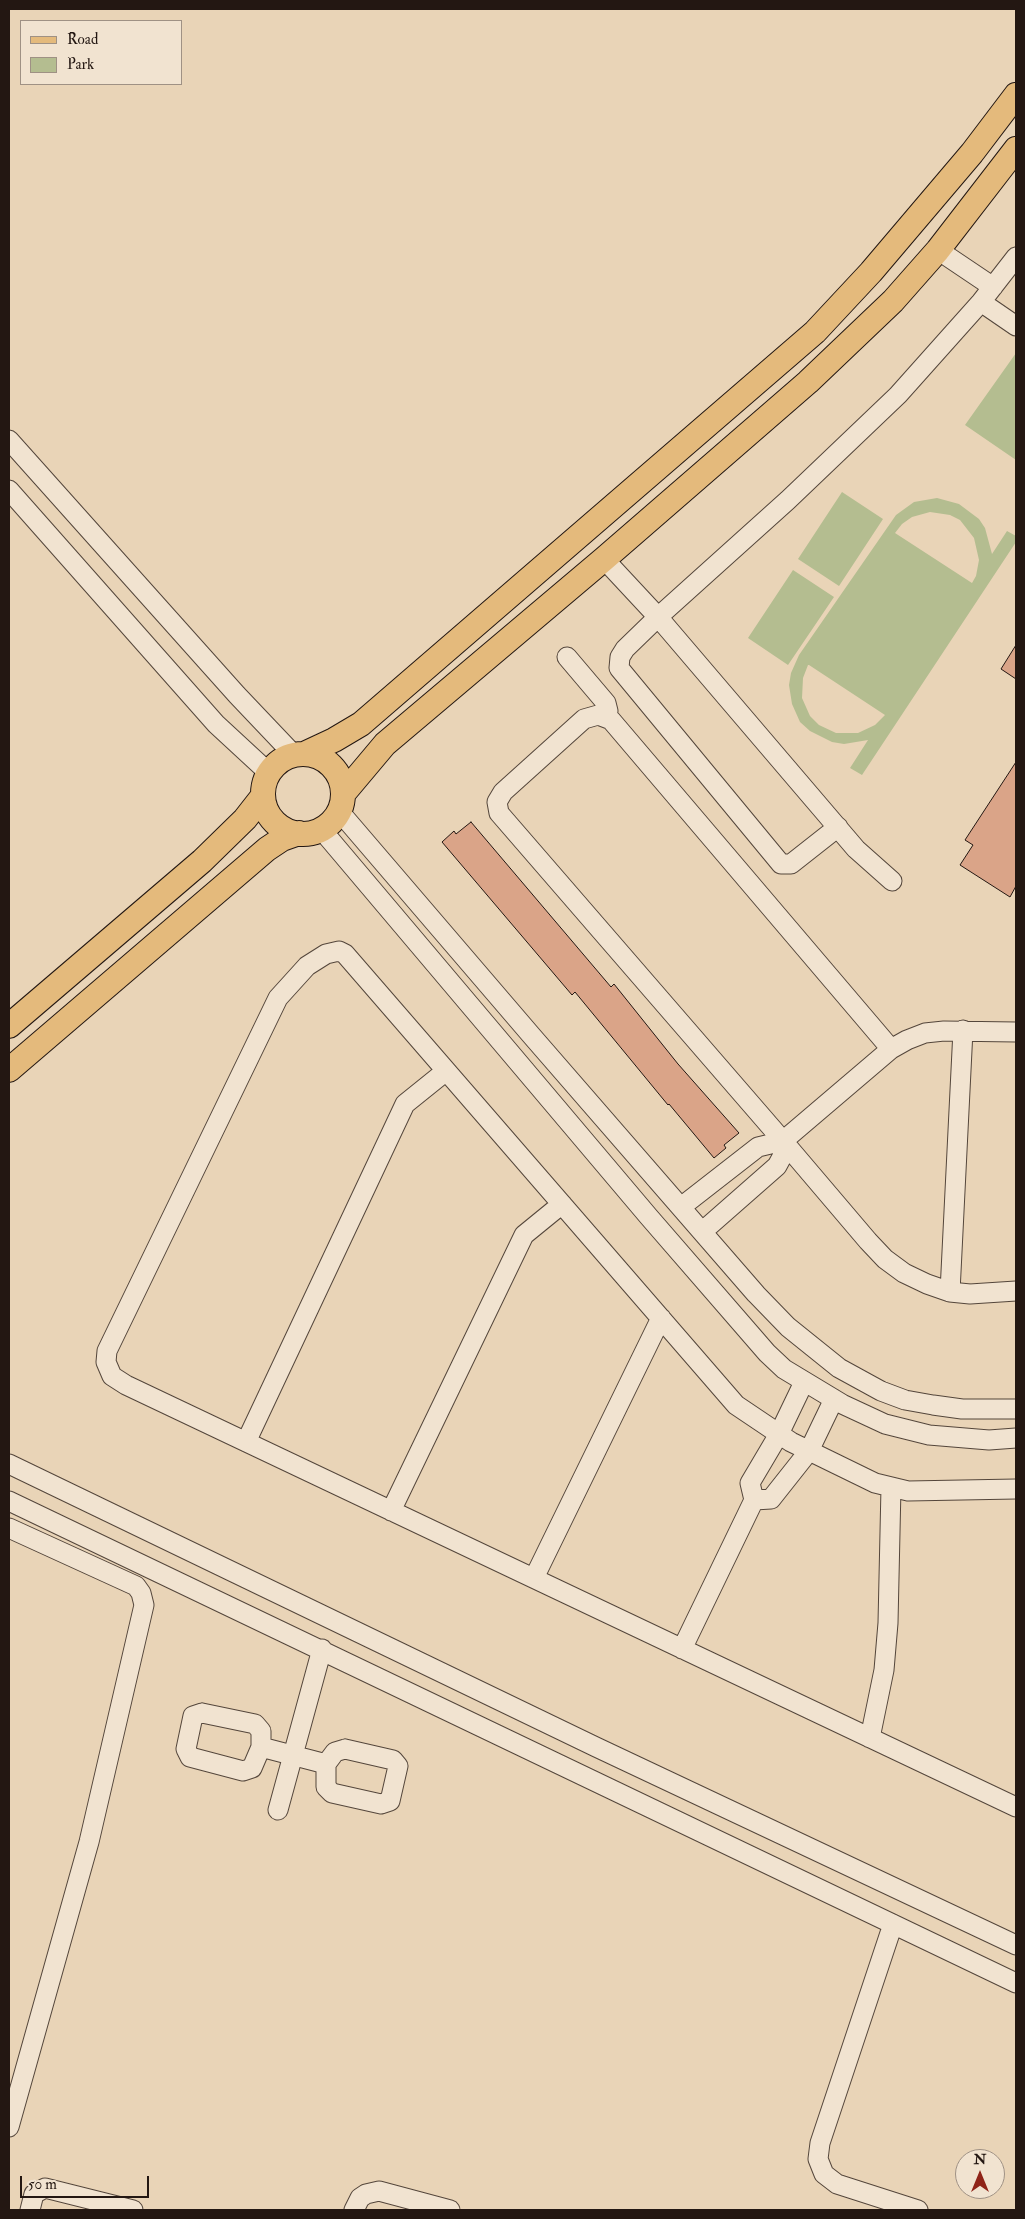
<!DOCTYPE html>
<html>
<head>
<meta charset="utf-8">
<style>
	body { margin:0 }
	#map { position:relative; width:1025px; height:2219px; overflow:hidden; background:#e9d4b7; font-family:"IM FELL Double Pica",serif }
	canvas { display:block }
	.frame { position:absolute; inset:0; border:10px solid #231712; pointer-events:none }
	.legend { position:absolute; left:20px; top:20px; width:162px; height:65px; box-sizing:border-box; background:#f1e3d0; border:1px solid #9f9184; margin:0; padding:6px 9px; list-style:none; font-size:15px; color:#231712 }
	.legend li { display:flex; align-items:center; gap:10px; height:25px }
	.legend b { width:25px; border:1px solid #9f9184 }
	.north { position:absolute; left:955px; top:2149px; width:50px; height:50px; box-sizing:border-box; background:#f1e3d0; border:1px solid #9f9184; border-radius:50%; rotate:0deg; font-size:14px; font-weight:700; line-height:20px; text-align:center; color:#231712 }
	.north::after { content:''; display:block; margin:auto; width:18px; height:22px; background:#8f2418; clip-path:polygon(50% 0,100% 100%,50% 72%,0 100%) }
	.scale { position:absolute; left:20px; top:2176px; width:129px; height:22px; box-sizing:border-box; border:2px solid #231712; border-top:0; padding-left:6px; font-size:15px; line-height:18px; white-space:nowrap; color:#231712; -webkit-text-stroke:4px #f1e3d0; paint-order:stroke }
</style>
</head>
<body>
<div id="map">
<canvas width="1025" height="2219"></canvas>
<div class="frame"></div>
<ul class="legend">
<li><b style="height:6px;background:#e4ba7c"></b>Road</li>
<li><b style="height:14px;background:#b4bd90"></b>Park</li>
</ul>
<div class="north">N</div>
<div class="scale">50 m</div>
</div>
<script>
const c = document.querySelector('canvas').getContext('2d');
c.lineJoin = 'round';
function paint(path, color) {
  c.fillStyle = color;
  c.fill(path, 'evenodd');
}
function poly(rows) {
  const path = new Path2D();
  for (const r of rows) {
    if (r.length === 3) {
      path.moveTo(r[0] + r[2], r[1]);
      path.arc(r[0], r[1], r[2], 0, 2 * Math.PI);
      continue;
    }
    path.moveTo(r[0], r[1]);
    for (let i = 2; i < r.length; i += 2) path.lineTo(r[i], r[i + 1]);
  }
  return path;
}
function stroke(path, color, width, dash) {
  c.strokeStyle = color;
  c.lineWidth = width;
  c.lineCap = dash ? 'butt' : 'round';
  c.setLineDash(dash || []);
  c.stroke(path);
}
paint(poly([
	[1016,353,1016,460,965,425],
	[842,492,883,519,839,586,798,559],
	[937,498,959,504,979,519,985,528,992,554,1007,531,1016,536,1016,542,862,775,850,768,868,740,844,744,832,742,810,731,800,722,792,704,789,685,791,673,799,655,896,515,914,502],
	[930,512,950,515,960,520,974,538,979,560,976,576,972,583,895,533,902,524,912,517],
	[808,665,809,665,885,715,875,725,858,733,836,733,819,725,810,716,802,698,803,678],
	[793,570,834,597,788,665,748,638]
]), '#b4bd90');
const building = poly([
	[1016,645,1016,679,1001,669,1016,645],
	[1016,762,1016,886,1010,897,960,865,973,845,965,840,1016,762],
	[471,822,611,987,614,984,678,1064,739,1133,724,1145,726,1148,714,1158,669,1104,668,1105,575,992,572,995,442,842,454,831,456,834,471,822]
]);
paint(building, '#daa488');
stroke(building, '#231712', 1);
const minor = poly([
	[938,250,993,287],
	[981,302,1016,326],
	[9,440,237,695,294,755],
	[9,490,216,724,269,773],
	[604,559,658,617,856,849,892,881],
	[567,657,606,703,608,711,605,717],
	[339,811,531,1035,756,1294,788,1327,839,1368,881,1391,905,1400,933,1405,962,1409,1016,1409],
	[838,827,791,864,781,864,619,668,620,657,625,649,658,617,788,500,898,395,981,302,1016,257],
	[321,829,649,1217,767,1353,784,1369,842,1404,885,1424,929,1435,989,1440,1016,1438],
	[1016,1032,944,1031,925,1033,907,1040,891,1049,783,1141,868,1241,885,1259,904,1273,927,1284,950,1292,970,1294,1016,1291],
	[681,1207,758,1147,783,1141],
	[703,1231,777,1166,783,1155,783,1141,499,813,497,802,503,792,584,719,598,715,611,720,891,1049],
	[950,1292,963,1030],
	[246,1442,405,1104,446,1071],
	[9,1464,596,1747,1016,1945],
	[1016,1489,908,1491,875,1483,791,1442,736,1405,345,954,339,951,326,954,307,966,278,998,107,1351,106,1362,112,1376,126,1385,1016,1807],
	[754,1500,771,1499,809,1451,834,1399],
	[9,1501,1016,1983],
	[391,1511,524,1235,562,1204],
	[9,1528,136,1586,141,1593,144,1605,89,1842,9,2127],
	[534,1578,661,1318],
	[682,1649,754,1500,750,1483,779,1434,804,1382],
	[202,1713,255,1724,261,1731,261,1747,252,1768,243,1771,190,1757,186,1749,193,1716,202,1713],
	[870,1738,884,1670,888,1623,891,1487],
	[261,1747,326,1764],
	[345,1749,393,1760,398,1766,390,1801,381,1804,332,1793,326,1787,326,1764,335,1752,345,1749],
	[278,1810,322,1649],
	[893,1924,820,2143,818,2159,824,2174,837,2184,918,2210],
	[30,2210,34,2194,45,2188,133,2210],
	[354,2210,360,2198,366,2194,379,2191,450,2210]
]);
const major = poly([
	[304,754,334,740,361,724,815,332,871,272,972,153,1016,95],
	[303,794,40],
	[343,794,385,744,604,559,808,382,893,301,938,250,1016,149],
	[9,1026,202,861,245,819,263,796],
	[9,1070,267,849,282,839,299,833]
]);
stroke(minor, '#54463b', 21);
stroke(major, '#231712', 26);
stroke(minor, '#f1e3d0', 19);
stroke(major, '#e4ba7c', 24);
</script>
</body>
</html>
